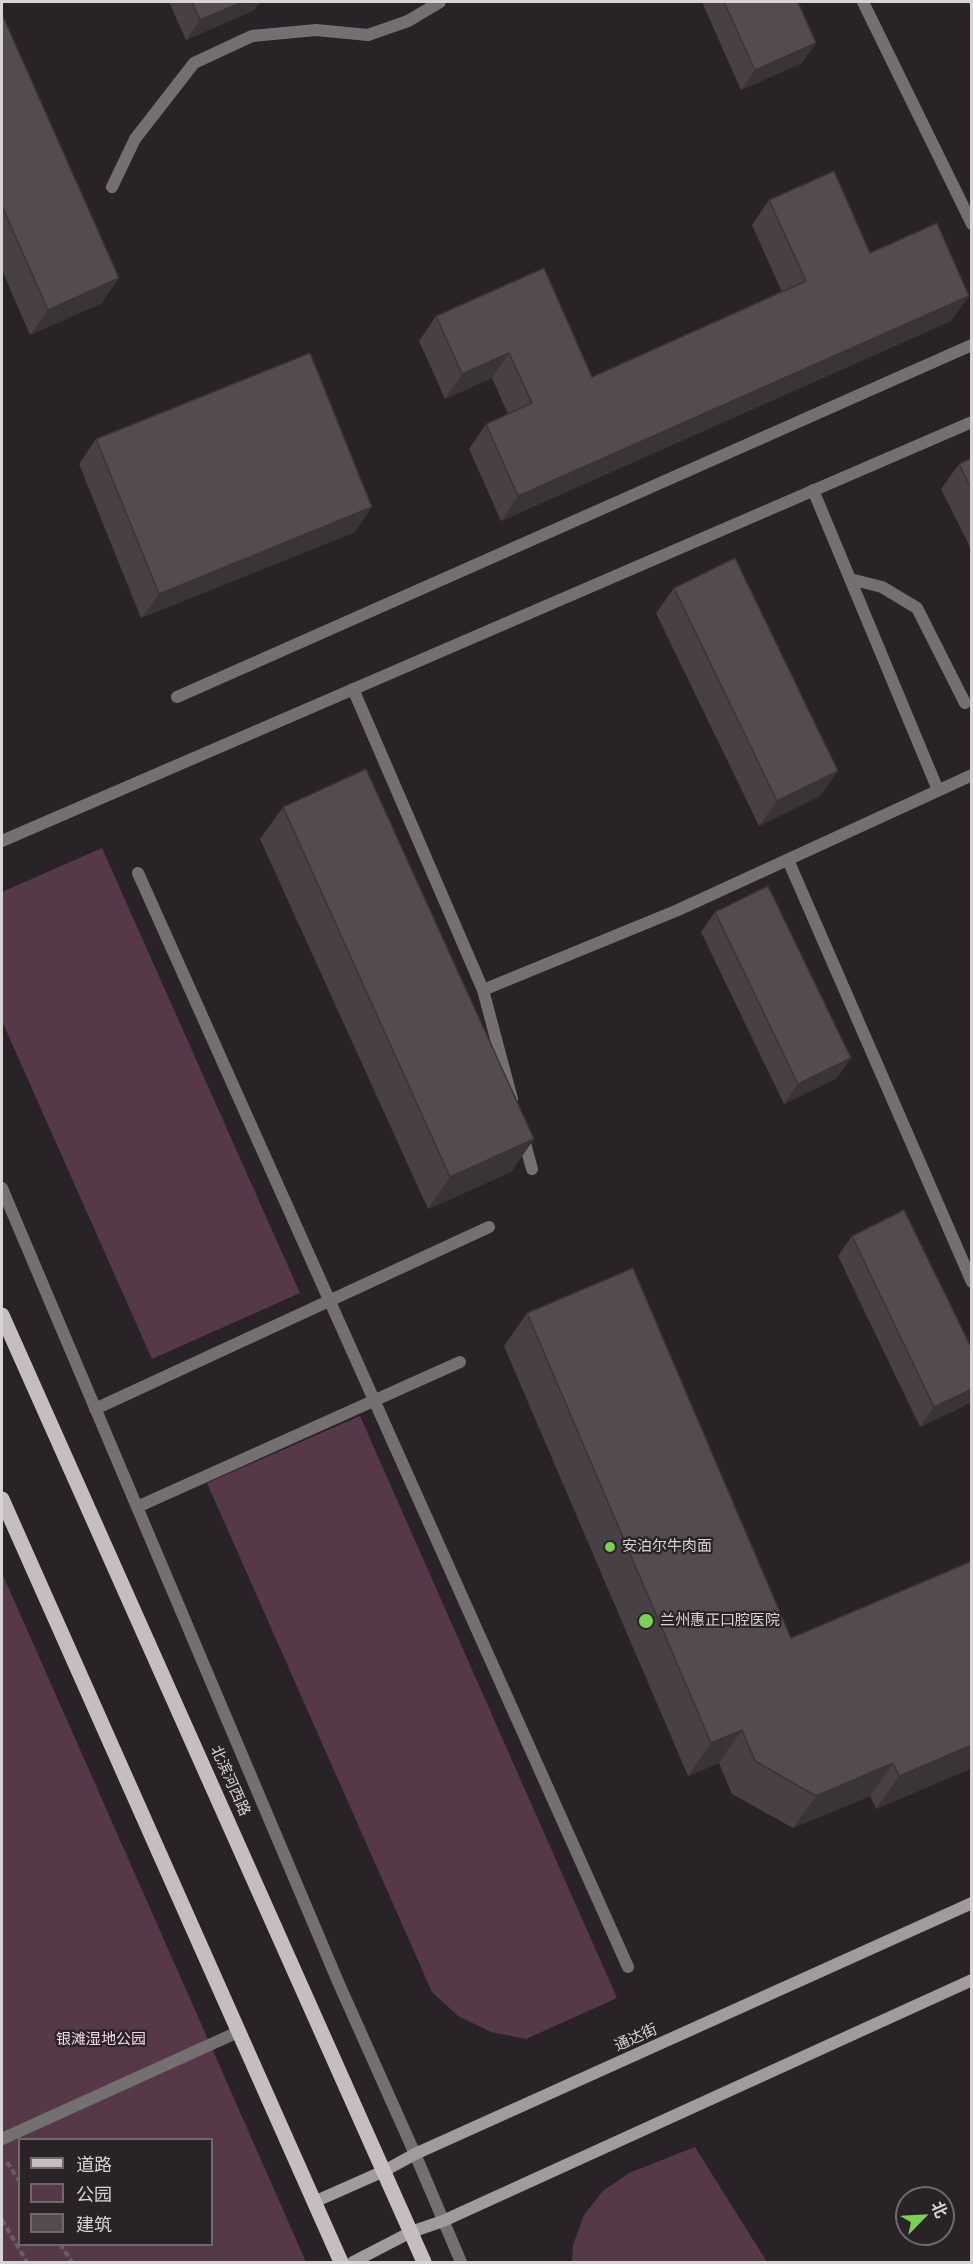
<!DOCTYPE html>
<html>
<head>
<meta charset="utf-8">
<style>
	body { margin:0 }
	#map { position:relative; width:973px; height:2264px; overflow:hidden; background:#292226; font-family:"Noto Sans","Noto Sans SC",sans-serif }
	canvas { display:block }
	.frame { position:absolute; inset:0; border:3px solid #d8d3d5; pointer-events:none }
	.legend { position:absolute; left:18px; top:2138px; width:195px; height:108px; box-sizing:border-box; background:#292226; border:2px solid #6f696c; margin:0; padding:8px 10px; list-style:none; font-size:18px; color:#d8d3d5 }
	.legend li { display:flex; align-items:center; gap:12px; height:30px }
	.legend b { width:30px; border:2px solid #6f696c }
	.north { position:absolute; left:895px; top:2186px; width:60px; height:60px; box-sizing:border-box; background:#292226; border:2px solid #6f696c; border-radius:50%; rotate:66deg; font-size:16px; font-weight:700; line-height:24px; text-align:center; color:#d8d3d5 }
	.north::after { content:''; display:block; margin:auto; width:21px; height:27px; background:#7cd155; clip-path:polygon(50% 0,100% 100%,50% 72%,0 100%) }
</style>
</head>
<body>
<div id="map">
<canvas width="973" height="2264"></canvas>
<div class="frame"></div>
<ul class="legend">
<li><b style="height:8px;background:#c5bdc1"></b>道路</li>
<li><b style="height:16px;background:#553948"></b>公园</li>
<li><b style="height:16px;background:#544b4f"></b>建筑</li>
</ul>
<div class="north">北</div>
</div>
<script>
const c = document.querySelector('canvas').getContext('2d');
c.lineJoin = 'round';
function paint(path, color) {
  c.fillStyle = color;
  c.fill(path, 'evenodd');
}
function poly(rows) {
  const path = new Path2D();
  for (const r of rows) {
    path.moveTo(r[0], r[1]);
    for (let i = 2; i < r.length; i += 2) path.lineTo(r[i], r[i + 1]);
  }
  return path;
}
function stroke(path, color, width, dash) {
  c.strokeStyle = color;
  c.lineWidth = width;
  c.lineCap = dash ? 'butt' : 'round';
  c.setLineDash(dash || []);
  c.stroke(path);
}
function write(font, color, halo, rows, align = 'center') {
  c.font = font + ' "Noto Sans","Noto Sans SC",sans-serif';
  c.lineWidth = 4.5;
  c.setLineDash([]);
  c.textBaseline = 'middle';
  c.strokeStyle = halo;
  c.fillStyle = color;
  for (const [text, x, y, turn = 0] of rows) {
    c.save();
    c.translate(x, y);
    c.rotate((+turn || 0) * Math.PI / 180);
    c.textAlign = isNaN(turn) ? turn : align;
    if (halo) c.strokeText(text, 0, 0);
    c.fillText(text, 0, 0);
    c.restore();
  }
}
paint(poly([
	[102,848,300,1293,152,1359,2,1021,2,892],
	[360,1416,617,1998,526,2039,491,2032,458,2016,432,1992,207,1483],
	[2,1573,199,2019,306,2262,2,2262],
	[20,2140,212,2140,212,2244,20,2244],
	[695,2147,767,2262,572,2262,573,2245,584,2215,603,2191,629,2173]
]), '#553948');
stroke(poly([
	[7,2162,20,2182],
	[2,2220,27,2262],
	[60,2244,72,2262]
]), '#666063', 4, [6, 3]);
stroke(poly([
	[112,187,135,139,194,63,252,36,316,30,368,35,408,21,440,2],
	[813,490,938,790],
	[850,579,882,587,917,608,965,703],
	[353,689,483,990],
	[788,860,972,1282],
	[138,873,628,1967],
	[512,1099,483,990,678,910,972,775],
	[523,1136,532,1169],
	[2,1188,339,1984,415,2154,461,2262],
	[95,1409,489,1227],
	[137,1507,460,1362]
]), '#747072', 12);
stroke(poly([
	[2,2139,238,2032]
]), '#747072', 12);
stroke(poly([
	[863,2,972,224],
	[177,697,972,345],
	[2,841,972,422]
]), '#747072', 12);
stroke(poly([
	[314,2202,384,2171,415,2154,972,1903],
	[353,2262,411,2232,443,2221,972,1980]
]), '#a29b9e', 12);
stroke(poly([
	[2,1315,424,2262],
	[2,1499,341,2262]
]), '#c5bdc1', 15);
paint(poly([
	[169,2,260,2,254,10,186,40],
	[702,2,798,2,802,63,741,90],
	[968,2,972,2,972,10],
	[2,14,102,303,30,335,2,270],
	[769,200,870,253,951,321,501,521,469,449,486,424,508,414,492,378,445,399,419,341,436,316,592,377,782,292,752,225],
	[96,439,355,532,141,618,79,464],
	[972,458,972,551,941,489,959,464],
	[674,588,820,796,759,826,656,613],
	[283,807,534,1139,511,1172,428,1209,260,839],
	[715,912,837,1078,784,1104,701,932],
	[852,1236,972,1349,972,1402,920,1427,838,1256],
	[527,1313,791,1638,972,1561,972,1768,876,1809,870,1796,793,1828,732,1794,719,1763,688,1776,504,1346]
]), '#484044');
paint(poly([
	[242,2,260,2,254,10,186,40,200,20],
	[816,43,802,63,741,90,755,70],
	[119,278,102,303,30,335,48,310],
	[969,296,951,321,501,521,518,496],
	[509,353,492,378,445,399,462,374],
	[372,507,355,532,141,618,159,594],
	[838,771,820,796,759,826,777,801],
	[851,1058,837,1078,784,1104,798,1084],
	[534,1139,511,1172,428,1209,450,1177],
	[972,1389,972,1402,920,1427,934,1407],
	[742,1730,719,1763,688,1776,711,1743],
	[972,1745,972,1768,876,1809,899,1776],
	[893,1763,870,1796,793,1828,816,1796]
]), '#3b3437');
const building = poly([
	[192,2,242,2,200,20,192,2],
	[724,2,798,2,816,43,755,70,724,2],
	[2,14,119,278,48,310,2,206,2,14],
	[834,171,870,253,937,223,969,296,518,496,486,424,532,403,509,353,462,374,436,316,544,268,592,377,806,281,769,200,834,171],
	[310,353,372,507,159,594,96,439,310,353],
	[972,458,972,490,959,464,972,458],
	[735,558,838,771,777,801,674,588,735,558],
	[366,769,534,1139,450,1177,283,807,366,769],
	[768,886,851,1058,798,1084,715,912,768,886],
	[904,1210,972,1349,972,1389,934,1407,852,1236,904,1210],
	[633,1268,791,1638,972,1561,972,1745,899,1776,893,1763,816,1796,755,1761,742,1730,711,1743,527,1313,633,1268]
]);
paint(building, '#544b4f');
stroke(building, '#3b3437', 1.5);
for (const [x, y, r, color] of [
	[610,1547,6,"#7cd155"],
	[646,1621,8,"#7cd155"]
]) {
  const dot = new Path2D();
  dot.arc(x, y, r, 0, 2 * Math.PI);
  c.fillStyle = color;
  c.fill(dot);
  stroke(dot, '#292226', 2);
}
write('15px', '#d8d3d5', '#292226', [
	["安泊尔牛肉面",622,1547],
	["兰州惠正口腔医院",660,1621]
], 'left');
write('15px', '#d8d3d5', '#292226', [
	["北滨河西路",230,1781,66],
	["通达街",636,2038,-24]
]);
write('15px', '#f7d7e7', '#292226', [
	["银滩湿地公园",101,2040]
]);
</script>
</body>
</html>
